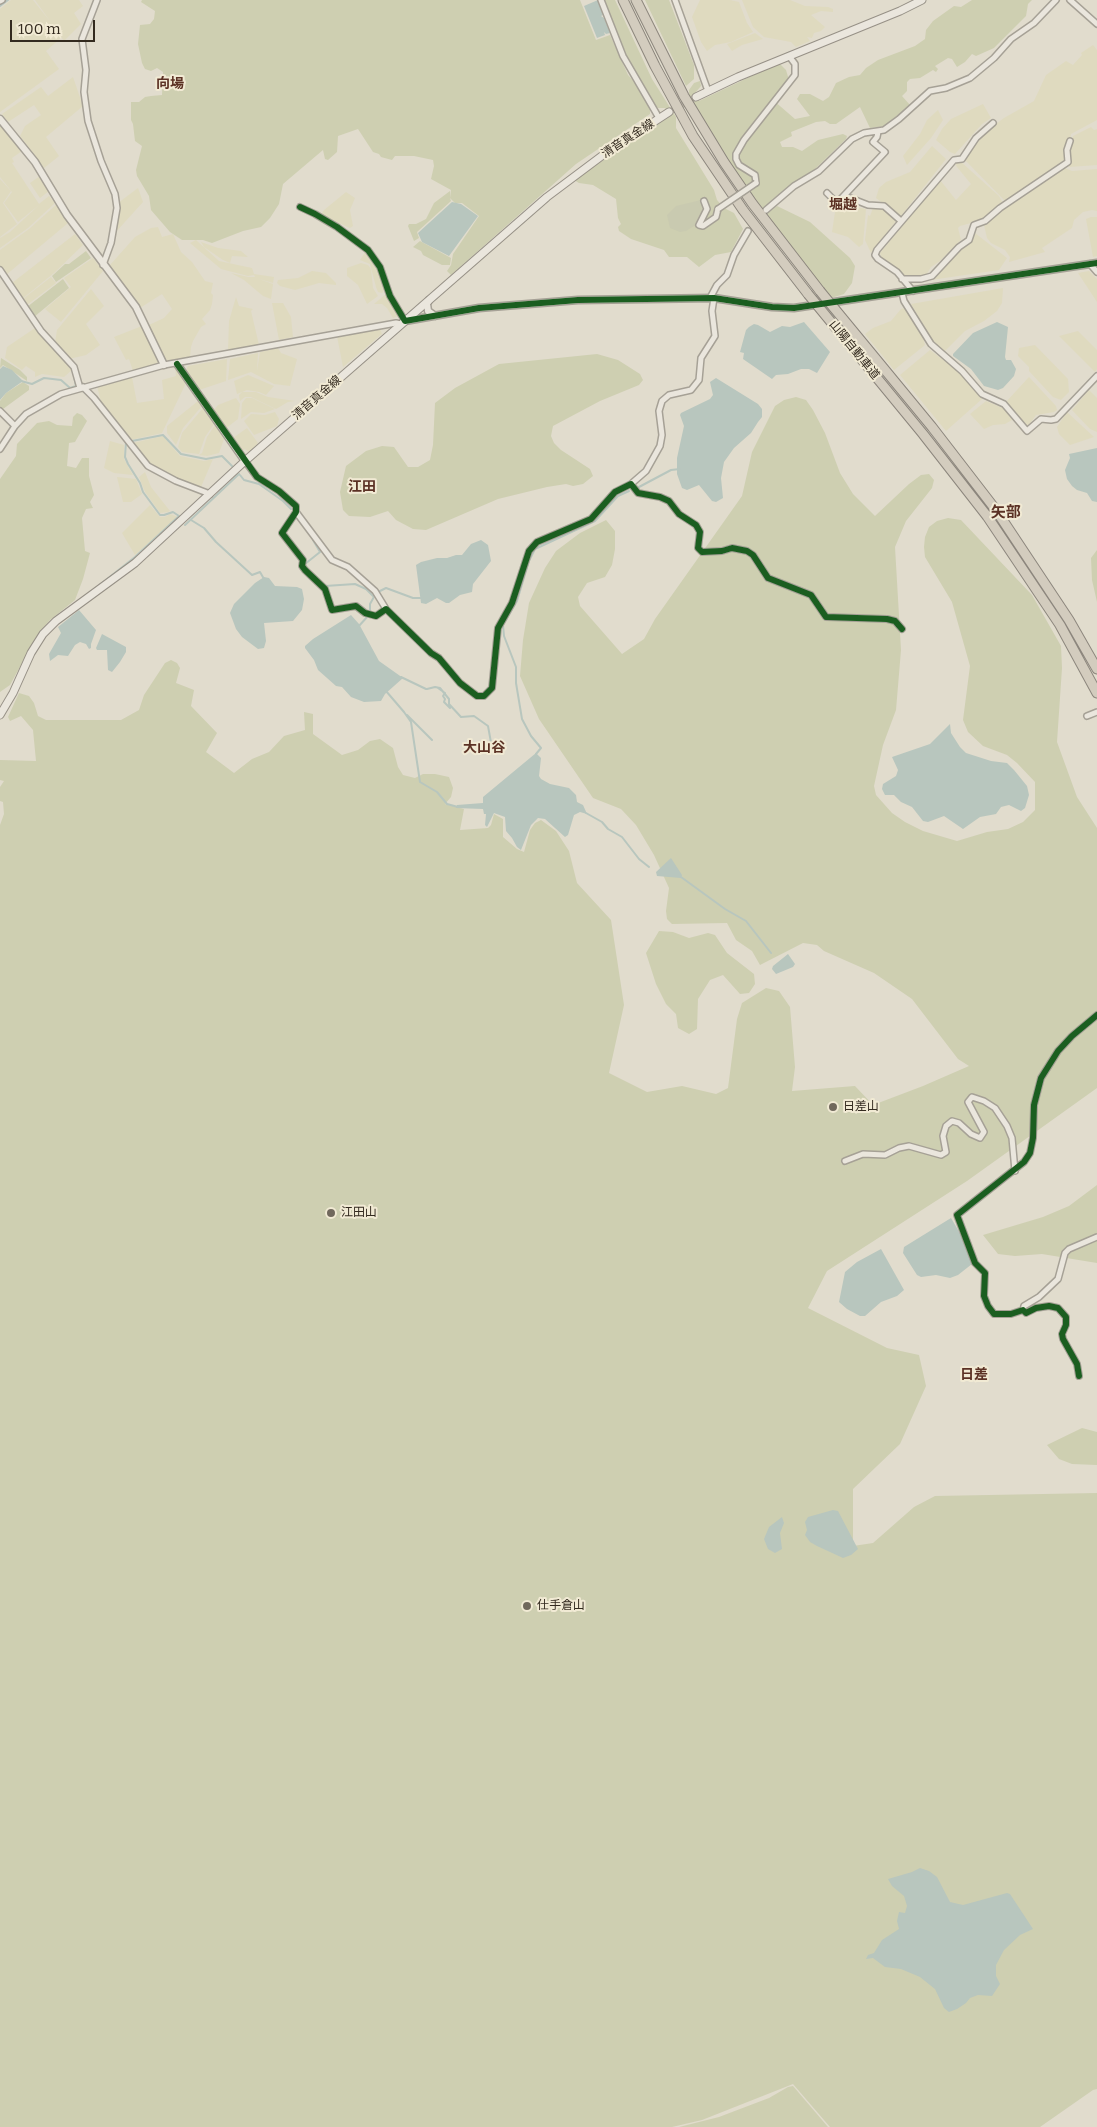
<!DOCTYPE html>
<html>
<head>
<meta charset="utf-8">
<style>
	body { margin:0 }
	#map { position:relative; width:1097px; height:2127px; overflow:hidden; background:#e1dccd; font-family:Bitter,serif }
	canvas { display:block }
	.scale { position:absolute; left:10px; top:20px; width:85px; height:22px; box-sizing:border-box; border:2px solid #332a1f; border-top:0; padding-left:6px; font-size:15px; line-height:18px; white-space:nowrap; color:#332a1f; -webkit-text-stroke:4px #f1ead4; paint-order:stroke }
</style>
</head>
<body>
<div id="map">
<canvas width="1097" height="2127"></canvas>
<div class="scale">100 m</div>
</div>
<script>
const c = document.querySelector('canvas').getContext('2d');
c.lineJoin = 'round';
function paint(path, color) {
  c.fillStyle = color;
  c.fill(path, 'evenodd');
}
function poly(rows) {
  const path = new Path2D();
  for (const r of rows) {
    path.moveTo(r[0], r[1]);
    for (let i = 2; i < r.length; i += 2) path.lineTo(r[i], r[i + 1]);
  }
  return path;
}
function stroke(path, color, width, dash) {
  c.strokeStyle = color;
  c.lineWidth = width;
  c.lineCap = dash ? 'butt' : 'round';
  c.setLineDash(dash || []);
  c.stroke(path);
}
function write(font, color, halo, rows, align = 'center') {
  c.font = font + ' Bitter,"Noto Sans JP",serif';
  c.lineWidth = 4;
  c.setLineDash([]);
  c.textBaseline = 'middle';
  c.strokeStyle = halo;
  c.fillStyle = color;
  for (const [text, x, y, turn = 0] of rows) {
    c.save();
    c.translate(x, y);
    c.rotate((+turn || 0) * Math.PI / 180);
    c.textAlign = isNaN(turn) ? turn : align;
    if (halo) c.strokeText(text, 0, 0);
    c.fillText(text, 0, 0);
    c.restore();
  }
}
paint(poly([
	[11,0,33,0,53,25,61,38,46,51,59,69,0,112,0,9],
	[35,0,79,0,83,6,74,13,81,24,64,41],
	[700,0,730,0,739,2,747,23,753,32,731,42,715,45,707,51,701,42,692,17],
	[742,0,790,0,805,6,828,7,833,9,833,12,821,11,811,15,825,27,821,31,814,33,812,38,807,37,810,41,796,47,791,42,764,37,753,27],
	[755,33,763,39,742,45,732,51,727,44],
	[1093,45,1097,50,1097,120,1071,134,1067,160,1006,202,964,159,985,132,1004,118,1034,101,1046,75,1066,61,1073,65,1082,55,1081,53],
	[73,77,83,106,46,137,59,156,44,168,20,136,25,126,41,115,34,105,8,122,2,114,41,87,48,96],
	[983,104,991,118,982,124,955,154,950,152,936,140,942,129,951,119],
	[938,110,943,120,931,138,907,165,903,156,920,134,927,120],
	[0,125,22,151,12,158,14,162,12,163,39,204,49,196,55,203,28,228,0,248,0,238,10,232,39,205,18,222,4,203,12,192,0,177],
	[1091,127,1094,130,1097,129,1097,165,1069,167,1068,164,1070,158,1069,149,1073,136],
	[932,146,946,159,901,216,899,216,876,198,879,188,886,182,910,172],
	[960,161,999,196,1003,203,982,220,960,226,958,228,961,240,940,261,931,267,925,277,905,276,896,267,881,257,880,253,940,180,956,200,971,184,957,167,955,163],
	[1065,168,1072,171,1097,169,1097,211,1092,210,1083,212,1074,220,1072,228,1042,248,1045,252,1009,262,1010,257,1005,250,991,243,987,238,984,225,1001,210],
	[40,176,49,191,40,198,30,183],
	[0,179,11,191,3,203,17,224,0,237],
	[138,188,143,202,115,233,118,203],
	[346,192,355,198,350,210,353,226,350,228,321,215,324,210],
	[845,201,851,206,866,209,863,244,859,247,848,237,832,232,835,212,838,205],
	[57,204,68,223,6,275,0,267,0,250,29,229],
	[873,208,882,209,896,221,871,253,865,240,868,215,870,216],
	[1091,217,1097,217,1097,256,1093,257,1086,219],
	[158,227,162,237,173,234,181,252,192,262,205,281,213,283,211,293,213,295,212,304,210,310,202,319,206,324,201,327,193,341,191,347,190,358,169,362,163,357,149,325,164,318,172,309,162,294,140,308,110,265,135,237,151,228],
	[975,233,1007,258,999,270,931,280],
	[75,234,83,245,54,273,22,299,12,283],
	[196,240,219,261,252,268,254,274,274,277,273,283,259,279,273,284,271,299,263,296,244,280,231,273,248,277,255,277,254,275,248,276,221,269,190,243],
	[201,242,218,248,241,251,248,257,232,256,230,263,223,260,204,247],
	[366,251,377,264,386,288,382,293,378,292,376,287,370,264,360,260],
	[93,258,103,271,61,322,45,309,71,287,64,278],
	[361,263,368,265,371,269,373,288,378,296,367,304,358,285,347,276,347,268],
	[312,271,326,273,336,283,336,285,319,283,295,290,280,286,277,283,278,280,298,278],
	[1089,271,1097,279,1097,302,1078,273],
	[51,277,56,283,27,305,23,299],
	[1003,288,1002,303,997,311,984,321,965,331,944,352,934,343,911,304],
	[91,289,104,306,86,324,100,345,86,355,69,359,55,343,57,330],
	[387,293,398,316,393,318,387,308,382,304,374,304],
	[236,297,239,306,253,309,251,311,259,345,228,351,229,321],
	[272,303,283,303,291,317,293,337,279,340],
	[905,308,923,336,925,345,894,370,865,334,873,328,891,321,901,309],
	[142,326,158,362,155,366,133,371,129,359,126,360,114,337],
	[35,328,71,368,72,370,64,377,42,374,35,377,35,372,26,366,22,370,5,358,7,347],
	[380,329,382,334,343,367,337,336],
	[1078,331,1097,350,1097,369,1095,372,1059,336],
	[1035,345,1068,379,1069,392,1061,400,1053,397,1029,371,1029,367,1018,356,1019,348],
	[278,348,281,353,297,359,290,386,274,384,251,372,228,380,230,359,258,353,257,371,260,352],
	[930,350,962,374,982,399,946,431,900,375],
	[227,359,226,381,199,390,186,370,188,366],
	[175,367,186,383,162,433,130,440,102,406,97,386,132,377,137,403,164,399,162,380,176,376],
	[248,375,267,383,274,386,266,395,259,392,247,390,237,394,234,381],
	[1029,377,1056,406,1057,410,1054,412,1036,415,1029,425,1027,425,1005,403],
	[1089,390,1097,398,1097,432,1090,429,1072,410],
	[242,392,256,392,268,397,295,401,288,402,276,409,251,397,245,397,240,401,239,395],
	[236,398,240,404,238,419,225,429,213,411,218,405],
	[246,398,252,398,275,409,264,413,251,412,241,419,242,403],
	[198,401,202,406,183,428,176,445,167,433,167,426],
	[986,401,1005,409,1012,420,1005,424,993,425,984,429,970,414],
	[203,408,214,424,205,437,199,454,182,452,178,447,182,433],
	[275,412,279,419,277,426,254,435,244,421,251,414,265,415],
	[1067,412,1094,437,1070,445,1059,434,1057,427],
	[215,425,224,439,219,453,207,456,199,455,202,453,207,437],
	[247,428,258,443,249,452,245,449,242,451,233,438],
	[163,436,180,456,204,461,213,459,201,487,172,478,151,466,146,461,133,443],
	[110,441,124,445,124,459,133,475,114,473,104,468],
	[145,472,151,487,170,511,168,512,160,513,145,492,139,477],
	[117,477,136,479,142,494,131,502,123,502],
	[150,505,160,517,165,517,170,514,178,517,135,555,122,533]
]), '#dfdabf');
paint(poly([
	[142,0,580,0,596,40,610,35,628,75,640,88,650,108,650,114,576,164,451,275,447,271,451,265,453,254,479,216,462,203,455,203,450,198,451,201,417,232,419,238,414,241,408,226,409,224,416,224,426,219,434,203,450,191,450,198,451,190,431,179,434,166,433,160,414,156,395,156,392,160,381,157,379,154,373,152,358,129,338,136,337,152,328,160,325,159,323,150,283,184,279,204,270,218,261,227,243,231,212,243,203,240,182,240,170,232,151,210,149,196,137,176,136,170,142,146,135,141,133,124,131,120,131,102,139,102,145,97,151,96,162,95,163,72,157,68,151,71,145,69,142,63,138,44,140,25,150,24,154,19,155,11,141,2],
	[603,0,615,0,652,79,676,117,676,128,714,190,717,200,724,208,734,213,743,229,731,252,715,255,699,267,687,257,669,257,664,250,631,239,619,231,618,227,621,224,618,218,616,199,593,185,579,183,574,180,670,115,665,108,658,108,653,103,631,65],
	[645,0,669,0,694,65,694,79,686,86],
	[972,0,1032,0,1028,4,1026,16,994,48,976,56,972,54,965,62,957,67,952,59,948,58,935,66,938,69,936,72,933,70,920,78,910,79,907,82,907,91,902,96,910,105,885,126,870,128,860,107,836,124,830,124,825,121,816,122,791,132,792,136,780,142,782,147,793,147,802,151,818,140,843,134,847,136,846,139,814,170,790,185,765,207,769,212,777,206,810,222,850,258,855,266,852,283,844,294,831,298,753,196,732,166,689,96,689,90,694,83,700,81,701,86,695,93,699,101,779,63,786,70,789,80,773,100,795,119,810,116,797,99,800,94,810,94,823,101,829,97,836,83,849,77,860,75,866,68,878,60,915,46,925,39,926,30,933,21,954,6,961,7],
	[420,241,451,258,450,265,442,265,423,255,421,251,413,247],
	[86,251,91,258,56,282,52,276,65,264,69,264],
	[63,279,69,288,34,317,27,307],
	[597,354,618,360,640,374,643,380,639,385,600,401,553,426,551,436,554,443,561,450,590,469,593,476,583,484,573,486,566,484,547,487,498,499,426,530,413,529,396,520,388,511,370,517,349,516,343,510,340,492,346,466,366,451,382,446,394,447,408,467,418,467,430,460,433,445,435,403,455,388,499,364],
	[1,358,20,370,27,377,27,381,3,365,0,368],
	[23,382,29,386,29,390,3,409,0,409,0,401,6,393],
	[796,397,806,400,813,410,825,433,840,473,853,494,875,516,909,484,921,475,929,474,934,480,932,488,906,521,895,547,901,650,896,710,883,745,874,786,876,795,892,813,905,822,923,831,957,841,987,832,1008,829,1023,822,1035,810,1035,782,1017,763,1007,755,983,746,968,732,963,720,970,666,952,602,925,557,924,547,925,537,929,527,937,521,948,518,961,520,1032,595,1061,646,1062,668,1057,742,1077,797,1097,828,1097,1088,967,1181,827,1271,808,1308,887,1348,919,1355,926,1386,900,1444,853,1489,853,1546,873,1543,914,1507,935,1496,1097,1493,1097,2089,1093,2090,1040,2127,830,2127,793,2084,702,2120,672,2127,0,2127,0,825,4,814,3,802,0,801,0,787,4,781,0,780,0,760,36,761,33,730,21,716,10,721,8,717,19,693,29,696,34,703,38,716,46,720,121,720,139,710,144,695,165,663,171,660,177,663,180,668,176,683,194,690,191,706,217,733,206,752,234,773,252,759,269,752,284,736,305,730,304,712,313,714,313,734,342,755,358,750,370,741,380,739,393,748,398,767,403,775,415,778,423,774,435,774,449,777,453,788,451,797,445,804,464,809,460,830,488,828,491,825,494,814,503,819,503,837,517,849,524,852,530,830,535,823,541,820,556,831,569,851,577,883,611,920,624,1005,609,1073,647,1092,682,1086,716,1094,728,1088,737,1019,742,1003,766,988,779,991,790,1007,795,1067,792,1091,855,1086,873,1105,923,1086,969,1066,958,1059,912,999,874,973,824,951,817,945,803,943,760,965,752,951,736,940,727,923,672,924,667,919,666,911,669,888,654,855,636,825,621,809,593,798,539,719,520,676,523,640,529,603,545,568,556,551,580,533,606,520,615,531,615,549,612,565,605,577,587,583,578,597,580,606,622,654,644,639,655,619,742,496,752,452,775,406,784,400],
	[77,413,82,415,87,421,75,442,69,443,67,466,76,468,82,458,89,458,89,476,94,495,90,502,93,508,86,509,82,518,85,551,90,553,83,579,75,600,50,620,38,634,10,685,0,692,0,479,16,456,17,444,37,423,49,421,57,425,72,426,73,417],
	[1097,550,1097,602,1092,580,1091,558],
	[659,931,673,932,689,938,708,933,715,935,727,953,754,974,755,984,749,993,740,994,723,975,710,980,698,999,697,1029,689,1034,678,1028,676,1014,666,1004,656,984,646,953],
	[1097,1185,1097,1263,1042,1254,1015,1256,998,1254,983,1235,1043,1217,1069,1206],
	[1082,1428,1097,1432,1097,1465,1072,1464,1059,1459,1047,1445],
	[793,2086,828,2127,679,2127,719,2117,769,2098,788,2087]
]), '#cecfb1');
paint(poly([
	[701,200,705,207,697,224,686,231,680,232,670,228,667,215,676,206]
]), '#c9cab0');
paint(poly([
	[598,0,603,15,601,16,604,18,610,33,606,34,604,32,605,35,597,38,584,6],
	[452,202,461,204,478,216,449,256,422,242,418,233],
	[804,322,830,352,817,373,809,369,801,369,788,374,776,375,772,379,743,359,744,353,740,352,746,330,749,327,754,324,758,325,770,332,782,326,790,327],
	[997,322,1008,327,1005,357,1006,360,1011,360,1016,369,1014,376,1003,388,998,390,984,386,971,369,953,356,953,354,973,333],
	[3,366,12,370,23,381,6,393,0,400,0,369],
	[716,378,758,404,762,409,762,417,758,422,751,433,734,448,724,462,721,478,723,498,716,502,712,501,699,485,687,490,682,488,677,474,677,458,684,426,680,415,681,413,710,399,713,395,710,382],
	[1097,448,1097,502,1092,501,1087,493,1077,490,1072,486,1067,479,1065,470,1070,458,1069,454],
	[481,540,488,545,491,561,473,584,472,592,460,595,449,603,446,603,437,598,426,604,421,603,416,565,421,562,437,558,447,558,456,555,462,555,471,544],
	[264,577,269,578,275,586,297,587,302,589,304,599,302,610,293,621,264,623,266,641,264,648,258,649,242,637,236,629,230,613,234,604,255,583],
	[79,610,96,630,91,644,91,648,89,649,86,644,80,642,75,645,68,656,58,655,50,661,49,654,61,633,58,627],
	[351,615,359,624,379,661,403,678,385,694,381,701,364,702,351,697,342,687,336,686,318,670,314,660,305,648,305,646,313,639],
	[102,634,126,647,126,652,120,662,112,672,108,670,107,650,97,650,96,648],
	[950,724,951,733,960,747,966,753,991,761,1007,763,1014,770,1027,786,1029,795,1025,808,1021,811,1009,805,1001,807,996,814,980,817,963,829,944,816,928,822,923,821,912,807,901,802,894,795,885,795,882,789,883,784,896,776,898,770,892,757,930,744],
	[536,753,541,758,539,776,541,779,550,784,569,788,576,795,577,802,583,805,587,814,580,812,574,815,568,835,565,837,545,819,538,818,531,825,521,850,517,847,512,838,506,831,505,817,494,813,487,827,485,825,486,814,484,814,483,809,456,808,457,805,483,803,483,797],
	[671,858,682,875,681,878,657,876,656,872],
	[788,954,795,964,793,967,776,974,772,969,773,966],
	[951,1218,961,1235,972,1264,958,1275,950,1278,936,1275,921,1277,917,1275,903,1253,904,1247],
	[881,1249,904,1290,897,1296,881,1302,865,1316,860,1316,847,1309,839,1302,845,1272,857,1262],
	[833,1510,838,1511,858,1549,851,1555,843,1558,817,1546,810,1542,805,1535,807,1530,805,1522,808,1517],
	[782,1517,784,1523,780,1533,782,1549,775,1553,768,1549,764,1539,769,1527],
	[920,1868,929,1871,937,1877,950,1902,963,1905,1007,1893,1010,1894,1033,1929,1020,1935,1004,1950,996,1965,996,1976,1000,1984,992,1996,978,1995,970,1998,966,2003,957,2009,949,2012,944,2008,935,1989,920,1977,901,1969,885,1967,873,1958,866,1959,868,1955,874,1953,882,1940,899,1929,897,1921,899,1912,905,1913,907,1906,904,1896,892,1886,888,1879,912,1872]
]), '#b8c6be');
stroke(poly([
	[0,6,8,0],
	[73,371,76,386],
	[21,381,32,384,44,378,61,380,70,388,76,386],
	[84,392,88,395],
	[132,441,163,435,181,454,206,459,222,456,232,466],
	[240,475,244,480,259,484,283,501,291,509],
	[639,487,671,470,680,469],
	[191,520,204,528,216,542,252,575,260,572,264,579],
	[185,525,239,474],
	[305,564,320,552,313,540],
	[325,586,355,584,366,589,373,596],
	[97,587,135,557,179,516,173,512,164,515,160,515,143,492,140,483,128,464,125,457,126,442],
	[380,591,386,588,413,598,423,598],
	[370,611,370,604,375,595],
	[358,627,368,616],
	[401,677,426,689],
	[438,688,445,693,443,696,445,699,444,702,450,708],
	[427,689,435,687,440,688,449,699,449,704,461,717,474,716,488,726,492,748],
	[386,691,404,712],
	[404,712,411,722,420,782,437,792,447,804,458,807],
	[407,715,432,740],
	[536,754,541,748,531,736,522,719,516,683,516,667,504,636,503,625,517,601,529,561,535,549,595,521,618,496,629,491],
	[586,813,602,822,608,829,622,837,639,859,649,867],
	[681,877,725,909,746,921,771,953]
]), '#b8c6be', 2);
stroke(poly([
	[669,112,696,97]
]), '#beb8aa', 7, [7, 3.5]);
const minor = poly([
	[97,0,82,39,86,70,84,92,88,121,101,161,115,194,117,208,111,243,103,265],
	[601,0,623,56,659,118],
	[675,0,708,91],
	[1070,0,1097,24],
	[0,1,2,0],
	[756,183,755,175,739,165,736,159,736,154,744,140,795,75,795,64,789,56],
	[827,193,837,203,885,152,873,142,877,137,878,132],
	[845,196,868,205,884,206,901,221],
	[704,201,707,209,699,225,703,226,716,217,718,209],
	[300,207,315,214,337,227,368,250,380,267,390,296,405,321],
	[766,210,794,186,819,171,852,139,864,133,884,130,899,119,930,91,946,88,970,78,994,58,1011,39,1034,23,1056,0],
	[1090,264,1097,272],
	[0,270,41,331,74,367,80,388],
	[902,279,921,279,932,276,959,247,969,240,974,225,985,221,1000,208,1068,162,1067,150,1070,141],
	[913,291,897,272,878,259,875,255,877,250,954,160,962,159,976,138,993,123],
	[902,293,904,301,931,344,962,371,982,394,1004,404,1027,431,1041,419,1051,420,1056,419,1097,376],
	[710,298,717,285,727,275,734,255,748,231],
	[83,387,94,398,148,466,176,481,210,494],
	[0,411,15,426],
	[0,449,15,426,26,414,61,394,164,365,396,323,401,324],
	[245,461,257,477,279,491,296,506,296,512,282,533,303,560,302,566,305,570,325,589,332,610,356,606,365,613,376,616,386,609,431,653,439,658,460,683,477,696,484,696,492,688,498,628,512,603,529,551,537,542,591,519,615,492,631,484,638,493,660,497,669,501,679,514,696,525,700,532,698,548,702,552,722,551,732,548,747,551,753,555,768,578,811,595,826,617,887,619,895,621,902,629],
	[631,484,646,471,660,446,662,435,659,411,662,401,669,395,691,390,699,380,701,358,715,336,712,311,714,298],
	[296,512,332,560,348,567,375,591,386,609],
	[1087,716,1097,712],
	[845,1161,863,1154,885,1155,899,1148,909,1146,941,1155,946,1152,943,1136,946,1126,952,1121,959,1123,971,1134,980,1138,984,1132,968,1102,972,1097,984,1101,995,1108,1007,1126,1012,1138,1015,1171],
	[1023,1310,1024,1306,1039,1297,1058,1279,1065,1253,1069,1249,1097,1237],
	[1079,1376,1077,1364,1063,1339,1062,1334,1066,1325,1066,1317,1058,1308,1049,1306,1036,1308,1026,1313,1023,1310,1011,1314,994,1314,988,1306,984,1296,985,1273,975,1263,957,1215,1024,1162,1030,1153,1033,1138,1034,1105,1041,1078,1058,1051,1072,1036,1097,1015]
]);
const tertiary = poly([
	[0,119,35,162,67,215,136,307,164,365],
	[429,300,427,304,428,311,435,316],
	[405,321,479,308,578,300,714,298,772,307,794,308,1097,263],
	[177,364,245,461]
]);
const secondary = poly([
	[696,97,738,77,900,11,922,0],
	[0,715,13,693,31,653,43,634,56,621,135,563,245,461,547,197,603,155,669,112]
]);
const motorway = poly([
	[623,0,655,66,693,136,743,210,808,294],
	[636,0,684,96,724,162,752,203,820,291],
	[996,510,1069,620,1097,669],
	[987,516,1060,625,1097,693]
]);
stroke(minor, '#a6a196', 8);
stroke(tertiary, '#a6a196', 9);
stroke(secondary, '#969086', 9);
stroke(motorway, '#8c867d', 11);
stroke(minor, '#eae6dd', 5);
stroke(tertiary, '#eae6dd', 6);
stroke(secondary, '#eae6dd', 7);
stroke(motorway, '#d3ccbe', 9);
const minorBridge = poly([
	[718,209,756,183]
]);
const motorwayBridge = poly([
	[820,291,932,427,996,510],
	[808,294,923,434,987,516]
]);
stroke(minorBridge, '#a6a196', 8, []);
stroke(motorwayBridge, '#8c867d', 11, []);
stroke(minorBridge, '#eae6dd', 5);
stroke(motorwayBridge, '#d3ccbe', 9);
stroke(poly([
	[300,207,315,214,337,227,368,250,380,267,390,296,405,321,479,308,578,300,714,298,772,307,794,308,1097,263],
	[177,364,257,477,279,491,296,506,296,512,282,533,303,560,302,566,305,570,325,589,332,610,356,606,365,613,376,616,386,609,431,653,439,658,460,683,477,696,484,696,492,688,498,628,512,603,529,551,537,542,591,519,615,492,631,484,638,493,660,497,669,501,679,514,696,525,700,532,698,548,702,552,722,551,732,548,747,551,753,555,768,578,811,595,826,617,887,619,895,621,902,629],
	[1079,1376,1077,1364,1063,1339,1062,1334,1066,1325,1066,1317,1058,1308,1049,1306,1036,1308,1026,1313,1023,1310,1011,1314,994,1314,988,1306,984,1296,985,1273,975,1263,957,1215,1024,1162,1030,1153,1033,1138,1034,1105,1041,1078,1058,1051,1072,1036,1097,1015]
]), '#1b5e20', 6);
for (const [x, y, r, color] of [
	[833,1107,5,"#70685c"],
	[331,1213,5,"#70685c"],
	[527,1606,5,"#70685c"]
]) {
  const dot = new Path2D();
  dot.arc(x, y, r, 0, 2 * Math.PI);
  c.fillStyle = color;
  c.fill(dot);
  stroke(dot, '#f1ead4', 2);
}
write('12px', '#332a1f', '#f1ead4', [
	["清音真金線",628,139,-33],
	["山陽自動車道",854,350,51],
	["清音真金線",317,398,-41]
]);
write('12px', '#332a1f', '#f1ead4', [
	["日差山",843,1107],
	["江田山",341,1213],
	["仕手倉山",537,1606]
], 'left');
write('bold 14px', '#5b3124', '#f1ead4', [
	["向場",170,84],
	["堀越",843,205],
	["江田",362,487],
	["大山谷",484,748],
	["日差",974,1375]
]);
write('bold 15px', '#5b3124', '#f1ead4', [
	["矢部",1006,513]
]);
</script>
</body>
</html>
